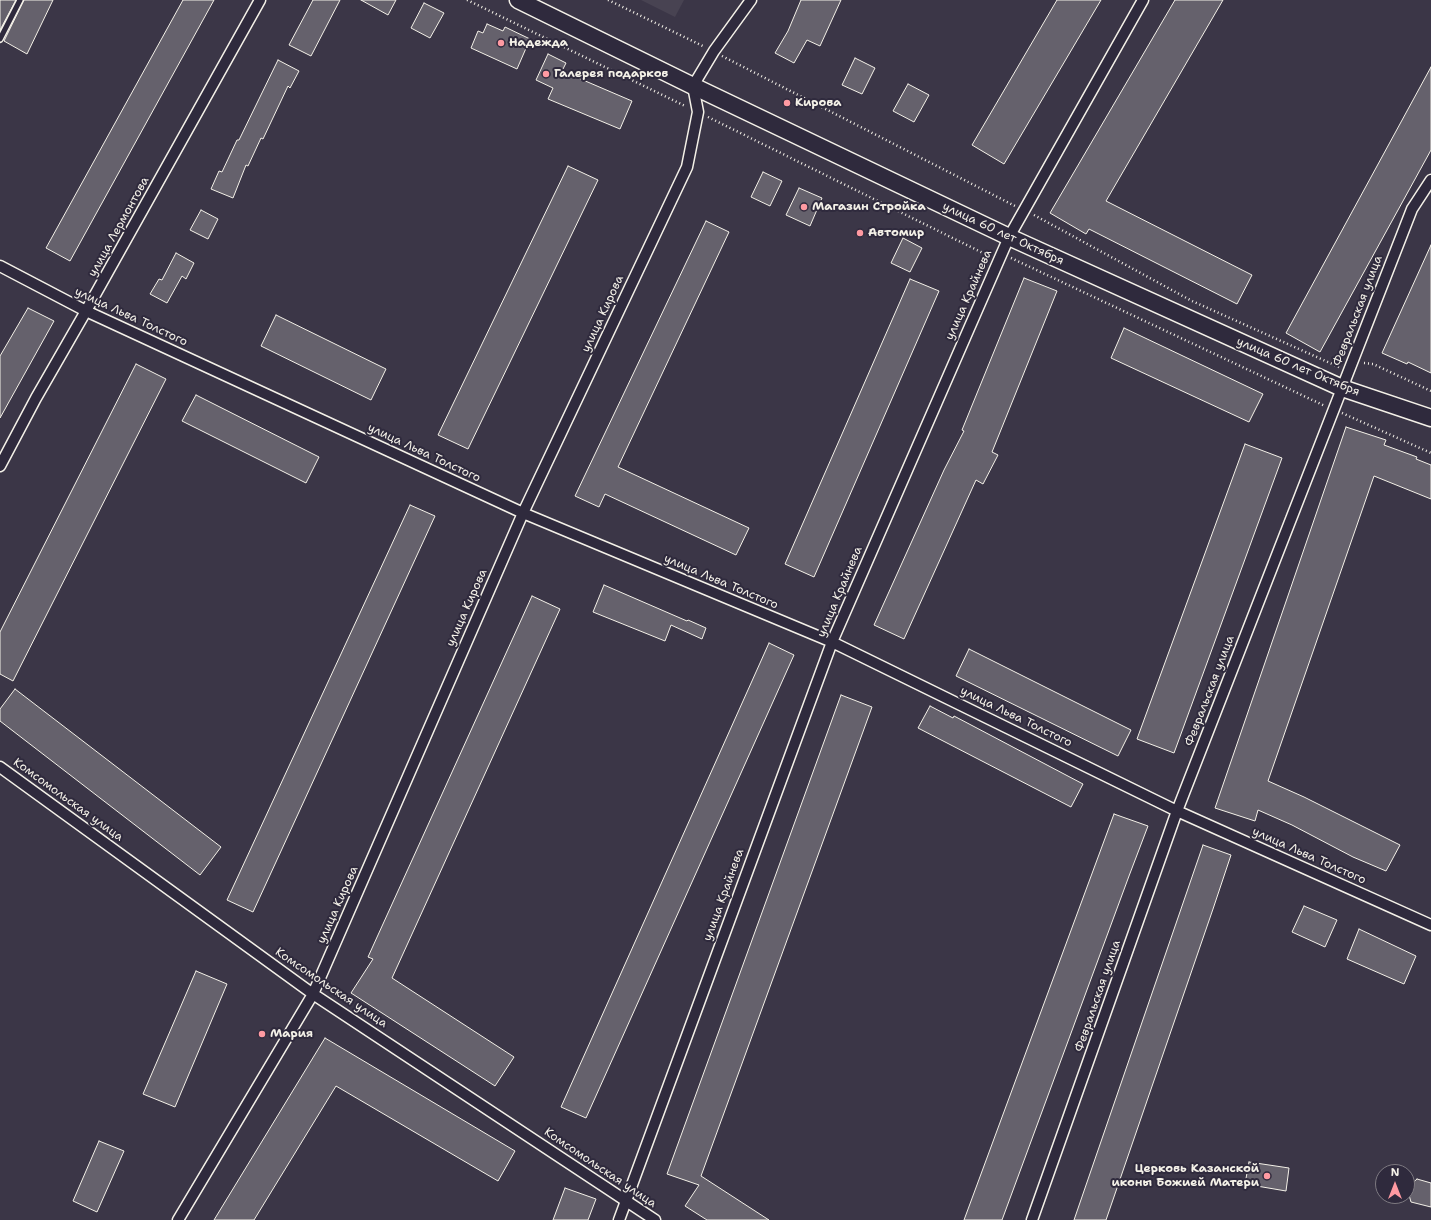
<!DOCTYPE html>
<html>
<head>
<meta charset="utf-8">
<style>
	body { margin:0 }
	#map { position:relative; width:1431px; height:1220px; overflow:hidden; background:#3b3647; font-family:"Shantell Sans",sans-serif }
	canvas { display:block }
	.north { position:absolute; left:1375px; top:1164px; width:40px; height:40px; box-sizing:border-box; background:#2f2a3d; border:1px solid #7e7a81; border-radius:50%; rotate:0deg; font-size:11px; font-weight:700; line-height:16px; text-align:center; color:#f4f1e8 }
	.north::after { content:''; display:block; margin:auto; width:14px; height:18px; background:#ff9aa2; clip-path:polygon(50% 0,100% 100%,50% 72%,0 100%) }
</style>
</head>
<body>
<div id="map">
<canvas width="1431" height="1220"></canvas>
<div class="north">N</div>
</div>
<script>
const c = document.querySelector('canvas').getContext('2d');
c.lineJoin = 'round';
function paint(path, color) {
  c.fillStyle = color;
  c.fill(path, 'evenodd');
}
function poly(rows) {
  const path = new Path2D();
  for (const r of rows) {
    path.moveTo(r[0], r[1]);
    for (let i = 2; i < r.length; i += 2) path.lineTo(r[i], r[i + 1]);
  }
  return path;
}
function stroke(path, color, width, dash) {
  c.strokeStyle = color;
  c.lineWidth = width;
  c.lineCap = dash ? 'butt' : 'round';
  c.setLineDash(dash || []);
  c.stroke(path);
}
function write(font, color, halo, rows, align = 'center') {
  c.font = font + ' "Shantell Sans",sans-serif';
  c.lineWidth = 4;
  c.setLineDash([]);
  c.textBaseline = 'middle';
  c.strokeStyle = halo;
  c.fillStyle = color;
  for (const [text, x, y, turn = 0] of rows) {
    c.save();
    c.translate(x, y);
    c.rotate((+turn || 0) * Math.PI / 180);
    c.textAlign = isNaN(turn) ? turn : align;
    if (halo) c.strokeText(text, 0, 0);
    c.fillText(text, 0, 0);
    c.restore();
  }
}
paint(poly([
	[641,0,684,0,675,17]
]), '#484352');
const building = poly([
	[0,0,16,0,0,30,0,0],
	[24,0,53,0,27,54,4,41,24,0],
	[183,0,214,0,70,261,46,248,183,0],
	[313,0,340,0,311,56,289,45,313,0],
	[361,0,396,0,388,15,361,0],
	[801,0,841,0,820,46,807,40,794,63,775,53,788,31,801,0],
	[1057,0,1101,0,1004,164,972,145,1057,0],
	[1175,0,1223,0,1106,201,1252,275,1237,304,1089,229,1086,234,1050,213,1175,0],
	[424,3,444,13,430,38,411,28,424,3],
	[487,24,503,31,505,27,530,39,517,69,471,48,478,31,483,33,487,24],
	[548,54,566,63,562,71,632,101,620,129,548,99,553,88,536,80,548,54],
	[855,58,875,68,862,94,842,85,855,58],
	[278,60,299,71,290,88,288,86,263,139,261,138,248,166,246,165,233,198,211,189,219,171,222,172,237,140,239,140,278,60],
	[1431,67,1431,150,1320,352,1286,333,1431,67],
	[908,84,929,95,914,122,893,111,908,84],
	[568,166,598,180,468,449,438,435,568,166],
	[763,172,782,181,770,206,751,197,763,172],
	[799,188,822,198,810,226,786,215,799,188],
	[201,210,218,219,208,239,190,230,201,210],
	[706,221,729,232,618,467,749,528,736,555,605,494,599,507,575,496,706,221],
	[903,238,922,248,910,272,891,263,903,238],
	[1431,245,1431,373,1408,362,1407,364,1382,353,1431,245],
	[176,253,194,263,186,279,182,276,167,303,150,294,159,279,162,280,176,253],
	[1024,278,1057,291,992,452,998,455,983,484,976,480,904,639,874,625,944,470,964,431,962,430,1024,278],
	[910,279,939,291,814,577,785,564,910,279],
	[28,308,54,321,0,418,0,356,28,308],
	[276,315,386,369,371,400,261,346,276,315],
	[1124,328,1263,394,1249,422,1111,358,1124,328],
	[136,364,166,379,13,681,0,674,0,632,136,364],
	[196,395,319,457,306,483,182,421,196,395],
	[1346,427,1386,440,1384,445,1417,457,1416,459,1431,465,1431,499,1374,476,1268,781,1304,797,1400,845,1386,871,1353,857,1292,825,1258,810,1255,821,1215,808,1346,427],
	[1245,444,1282,458,1174,753,1137,739,1245,444],
	[410,505,435,516,253,912,227,900,410,505],
	[604,585,687,621,688,620,706,628,702,639,671,625,665,641,593,612,604,585],
	[532,596,560,609,392,978,514,1057,495,1086,351,993,373,959,368,957,532,596],
	[769,643,794,655,586,1118,561,1107,769,643],
	[969,649,1131,730,1118,756,956,676,969,649],
	[15,689,221,847,200,875,0,721,0,709,15,689],
	[841,695,872,707,701,1176,769,1220,707,1220,685,1206,699,1185,667,1174,841,695],
	[930,706,953,718,954,716,1083,784,1071,807,918,728,930,706],
	[1114,814,1148,826,1129,876,1002,1220,964,1220,1114,814],
	[1203,845,1231,855,1213,909,1106,1220,1074,1220,1203,845],
	[1304,906,1337,920,1325,947,1292,932,1304,906],
	[1359,929,1416,956,1404,984,1347,959,1359,929],
	[196,971,227,984,175,1107,143,1094,196,971],
	[325,1038,515,1151,498,1181,336,1086,254,1220,214,1220,325,1038],
	[99,1141,124,1151,97,1212,73,1201,99,1141],
	[1249,1162,1289,1168,1286,1191,1245,1184,1249,1162],
	[1417,1179,1431,1183,1431,1207,1411,1202,1407,1188,1417,1179],
	[565,1188,596,1199,588,1220,553,1220,565,1188]
]);
paint(building, '#65616c');
stroke(building, '#f4f1e8', 1);
const service = poly([
	[0,39,20,0]
]);
const minor = poly([
	[0,266,86,311,523,513,832,642,1177,811,1431,925],
	[0,466,36,398,86,311,260,0],
	[0,767,313,994,655,1220],
	[178,1220,313,994,523,513,687,167,698,112,693,86,714,51,751,0],
	[619,1220,832,642,1009,237,1143,0],
	[1032,1220,1177,811,1412,209,1431,180]
]);
const primary = poly([
	[518,0,693,86,1009,237,1342,388,1431,418]
]);
stroke(service, '#f4f1e8', 8);
stroke(minor, '#f4f1e8', 13);
stroke(primary, '#f4f1e8', 19);
stroke(poly([
	[467,0,685,106],
	[608,0,705,47],
	[722,56,1015,206],
	[708,117,989,256],
	[1034,215,1192,301,1339,367],
	[1011,258,1325,406],
	[1364,363,1373,364,1431,391],
	[1342,413,1431,453]
]), '#f4f1e8', 2.5, [1, 3]);
stroke(service, '#2f2a3d', 5);
stroke(minor, '#2f2a3d', 10);
stroke(primary, '#2f2a3d', 16);
for (const [x, y, r, color] of [
	[501,43,4,"#ff9aa2"],
	[546,74,4,"#ff9aa2"],
	[787,103,4,"#ff9aa2"],
	[804,207,4,"#ff9aa2"],
	[860,233,4,"#ff9aa2"],
	[262,1034,4,"#ff9aa2"],
	[1267,1176,4,"#ff9aa2"]
]) {
  const dot = new Path2D();
  dot.arc(x, y, r, 0, 2 * Math.PI);
  c.fillStyle = color;
  c.fill(dot);
  stroke(dot, '#2f2a3d', 1.5);
}
write('bold 12px', '#f4f1e8', '#2f2a3d', [
	["Надежда",509,43],
	["Галерея подарков",554,74],
	["Кирова",795,103],
	["Магазин Стройка",812,207],
	["Автомир",868,233],
	["Мария",270,1034],
	["Церковь Казанской",1259,1169,"right"],
	["иконы Божией Матери",1259,1183,"right"]
], 'left');
write('12px', '#f4f1e8', '#2f2a3d', [
	["улица Лермонтова",119,227,-61],
	["улица 60 лет Октября",1003,234,25],
	["улица Крайнева",969,295,-66],
	["Февральская улица",1358,311,-69],
	["улица Кирова",603,314,-65],
	["улица Льва Толстого",131,317,25],
	["улица 60 лет Октября",1298,367,23],
	["улица Льва Толстого",424,453,25],
	["улица Льва Толстого",721,582,23],
	["улица Крайнева",840,592,-67],
	["улица Кирова",467,608,-66],
	["Февральская улица",1210,691,-69],
	["улица Льва Толстого",1016,717,26],
	["Комсомольская улица",68,800,36],
	["улица Льва Толстого",1309,856,24],
	["улица Крайнева",724,895,-70],
	["улица Кирова",338,905,-66],
	["Комсомольская улица",331,988,34],
	["Февральская улица",1098,996,-71],
	["Комсомольская улица",600,1168,34]
]);
</script>
</body>
</html>
